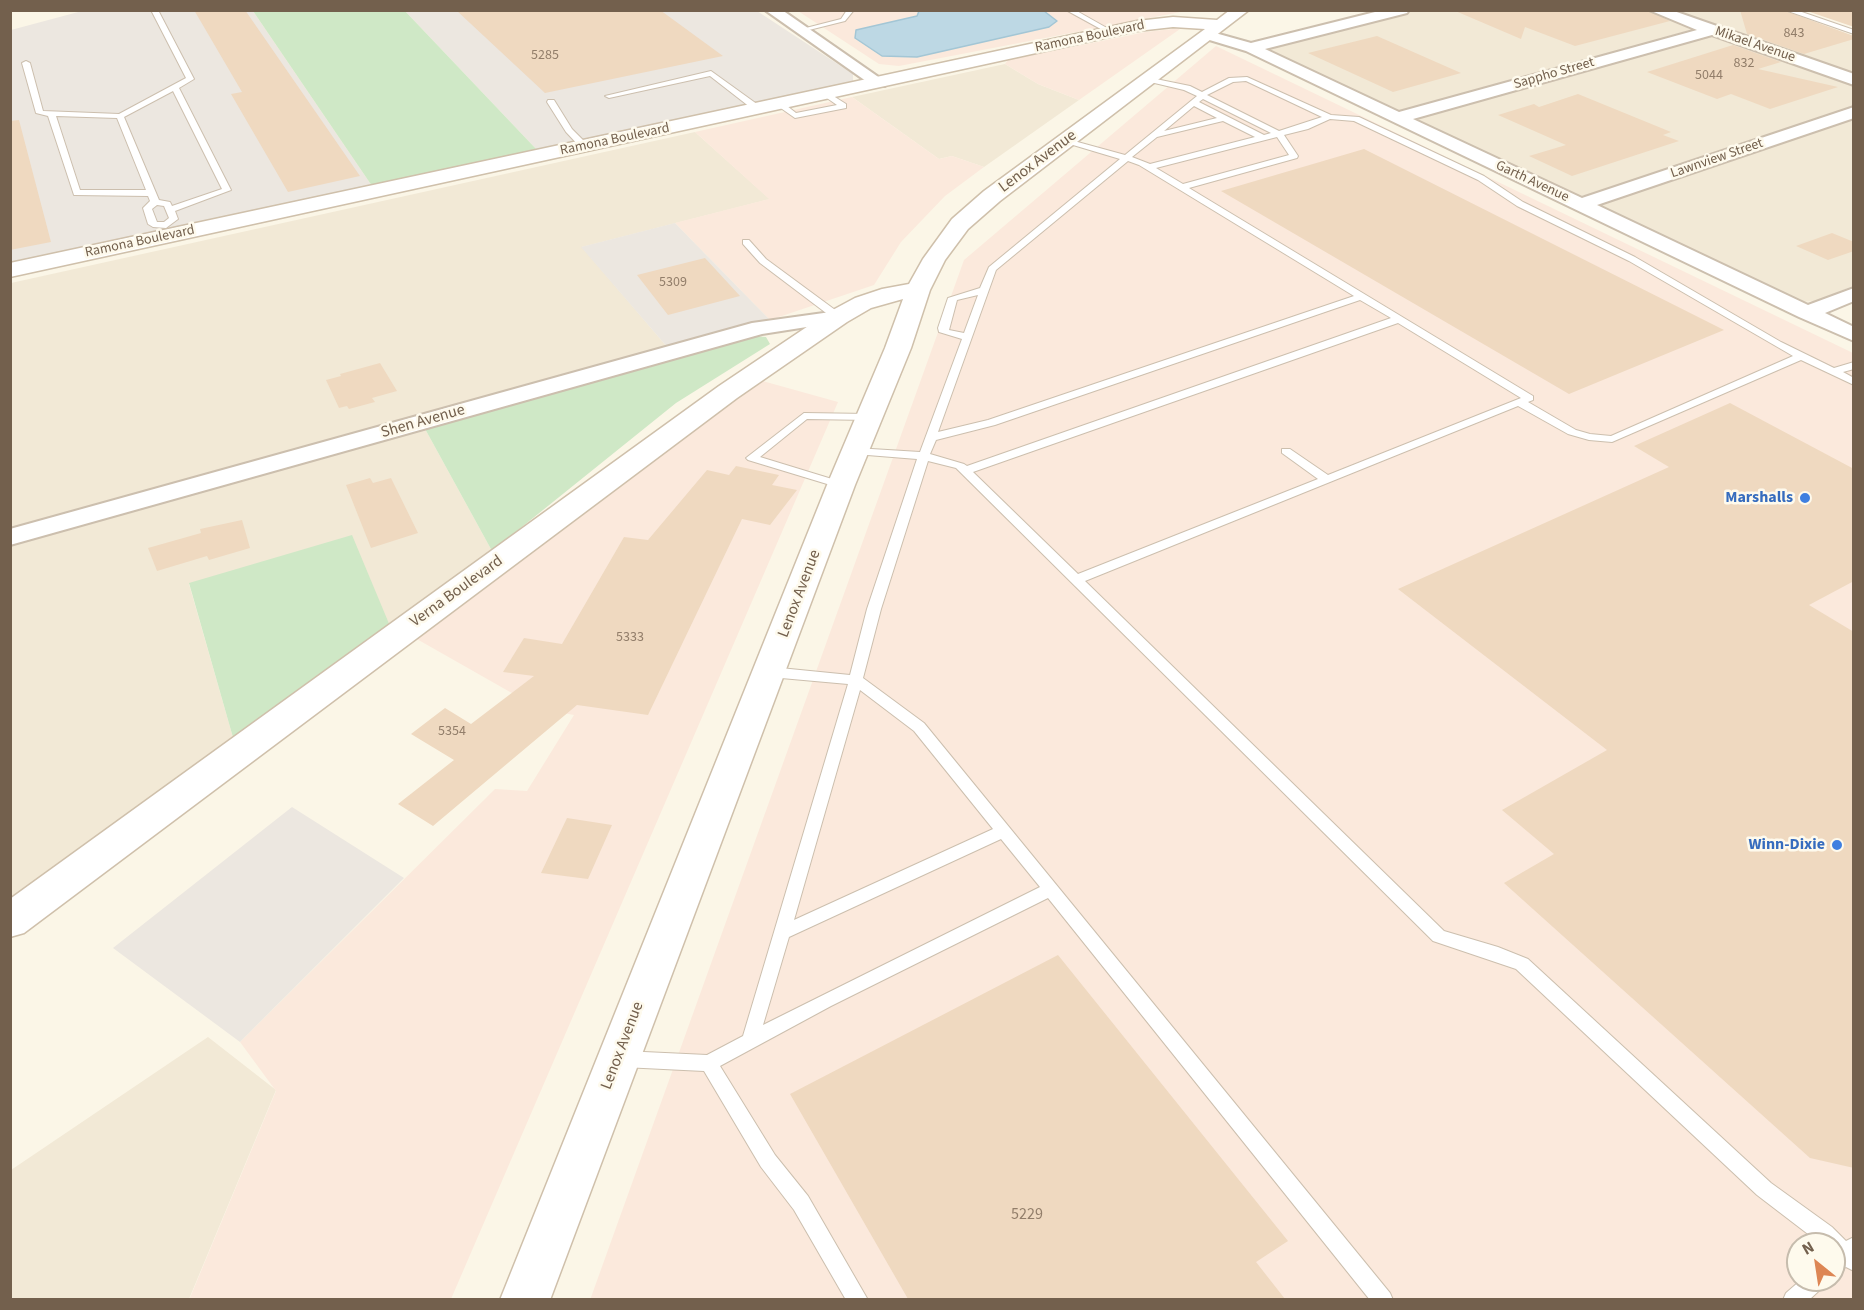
<!DOCTYPE html>
<html>
<head>
<meta charset="utf-8">
<style>
	body { margin:0 }
	#map { position:relative; width:1864px; height:1310px; overflow:hidden; background:#fbf6e7; font-family:"Source Sans 3",sans-serif }
	canvas { display:block }
	.frame { position:absolute; inset:0; border:12px solid #73604d; pointer-events:none }
	.north { position:absolute; left:1786px; top:1232px; width:60px; height:60px; box-sizing:border-box; background:#fefaed; border:2px solid #c6bcad; border-radius:50%; rotate:330deg; font-size:16px; font-weight:700; line-height:24px; text-align:center; color:#73604d }
	.north::after { content:''; display:block; margin:auto; width:21px; height:27px; background:#dd8654; clip-path:polygon(50% 0,100% 100%,50% 72%,0 100%) }
</style>
</head>
<body>
<div id="map">
<canvas width="1864" height="1310"></canvas>
<div class="frame"></div>
<div class="north">N</div>
</div>
<script>
const c = document.querySelector('canvas').getContext('2d');
c.lineJoin = 'round';
function paint(path, color) {
  c.fillStyle = color;
  c.fill(path, 'evenodd');
}
function poly(rows) {
  const path = new Path2D();
  for (const r of rows) {
    path.moveTo(r[0], r[1]);
    for (let i = 2; i < r.length; i += 2) path.lineTo(r[i], r[i + 1]);
  }
  return path;
}
function stroke(path, color, width, dash) {
  c.strokeStyle = color;
  c.lineWidth = width;
  c.lineCap = dash ? 'butt' : 'round';
  c.setLineDash(dash || []);
  c.stroke(path);
}
function write(font, color, halo, rows, align = 'center') {
  c.font = font + ' "Source Sans 3",sans-serif';
  c.lineWidth = 5;
  c.setLineDash([]);
  c.textBaseline = 'middle';
  c.strokeStyle = halo;
  c.fillStyle = color;
  for (const [text, x, y, turn = 0] of rows) {
    c.save();
    c.translate(x, y);
    c.rotate((+turn || 0) * Math.PI / 180);
    c.textAlign = isNaN(turn) ? turn : align;
    if (halo) c.strokeText(text, 0, 0);
    c.fillText(text, 0, 0);
    c.restore();
  }
}
paint(poly([
	[1418,10,1647,11,1694,29,1410,110,1399,111,1390,110,1268,52,1266,48],
	[1664,11,1773,11,1853,37,1853,76],
	[1703,36,1724,37,1853,84,1853,108,1589,195,1579,196,1567,193,1421,124,1419,119,1423,115],
	[1005,64,1038,84,1079,100,984,167,952,156,939,159,852,97],
	[1853,119,1853,286,1816,301,1802,302,1783,295,1606,212,1602,207,1603,203],
	[695,132,770,199,582,247,668,348,11,530,11,283],
	[424,427,492,551,390,626,189,584,234,741,11,900,11,544],
	[208,1037,276,1090,189,1299,11,1300,11,1170]
]), '#f2e9d6');
paint(poly([
	[798,11,1186,11,899,66,879,64],
	[1172,29,1180,29,1079,100,1038,84,1005,64,1008,60,1146,32],
	[1216,46,1853,353,1853,1299,590,1300,964,260],
	[1798,1244,1834,1244,1834,1280,1798,1280],
	[852,97,939,159,952,156,984,167,945,196,901,242,874,285,770,320,675,223,769,199,695,132],
	[759,380,838,402,451,1299,189,1300,276,1091,240,1042,495,789,527,791,574,715,540,709,415,638]
]), '#fbe9dc');
paint(poly([
	[82,11,253,11,372,186,11,264,11,30],
	[405,11,757,11,853,74,853,81,836,87,538,151],
	[675,223,770,320,668,348,581,247],
	[292,807,404,878,240,1042,113,948]
]), '#ece7e0');
paint(poly([
	[253,11,405,11,538,151,372,186],
	[752,336,766,337,770,344,676,403,492,551,424,427],
	[352,535,390,626,234,741,189,583]
]), '#cfe8c6');
const water = poly([
	[919,11,1044,11,1057,21,1049,27,917,57,882,56,855,38,856,30,917,16,919,11]
]);
paint(water, '#bdd8e4');
stroke(water, '#a3c6d5', 1.5);
paint(poly([
	[194,10,245,10,360,176,288,192,231,94,242,92],
	[456,10,660,10,723,56,545,93],
	[1453,10,1647,10,1670,21,1575,46,1525,27,1521,39],
	[1740,10,1783,10,1854,36,1854,39,1804,54,1747,34],
	[1804,10,1854,10,1854,27],
	[1377,36,1461,73,1393,92,1308,53],
	[1733,45,1781,62,1758,69,1838,87,1770,109,1731,94,1717,99,1647,72],
	[1578,94,1671,132,1663,135,1679,141,1572,176,1529,156,1566,145,1498,115,1534,104,1539,107],
	[19,120,51,242,10,250,10,121],
	[1364,149,1378,156,1724,330,1569,394,1221,191],
	[1832,233,1854,242,1854,251,1828,260,1796,246],
	[705,258,740,296,668,315,637,275],
	[380,363,397,391,372,398,375,402,349,409,347,406,339,408,326,380,341,376,340,374],
	[1730,403,1854,469,1854,581,1809,605,1854,632,1854,1168,1810,1158,1504,883,1554,854,1502,810,1607,750,1398,589,1669,467,1634,446],
	[736,466,779,475,772,485,797,490,770,525,742,519,648,715,577,705,433,826,398,804,454,760,411,734,445,708,471,724,534,676,503,672,524,638,562,644,624,537,648,540,707,470,729,475],
	[370,478,373,483,391,478,418,533,371,548,346,485],
	[242,520,250,548,209,560,207,556,157,571,148,548,201,533,200,529],
	[567,818,612,825,588,879,541,873],
	[1058,955,1288,1241,1256,1262,1285,1299,908,1299,790,1094]
]), '#efd9c0');
const lane = poly([
	[151,10,158,10,194,79,179,88,231,190,175,211,178,219,166,228,153,227,148,224,143,208,150,201,148,196,74,195,48,116,36,113,22,63,26,61,30,63,43,111,119,114,186,78,151,10],
	[173,91,222,189,172,206,170,202,159,200,124,117,173,91],
	[56,116,117,118,146,190,80,190,56,116],
	[157,205,164,206,169,218,164,222,157,222,152,209,157,205],
	[847,10,854,10,845,21,801,32,798,30,841,19,847,10],
	[1066,10,1075,10,1114,32,1108,33,1066,10],
	[1785,10,1796,10,1854,30,1854,34,1785,10],
	[711,71,761,107,761,111,755,111,710,76,609,98,605,96,711,71],
	[1146,77,1190,86,1202,92,1229,78,1247,77,1331,115,1359,117,1484,176,1523,202,1635,257,1781,342,1834,368,1854,362,1854,369,1843,372,1854,378,1854,385,1801,360,1612,442,1589,440,1568,434,1518,406,1085,581,1444,931,1498,947,1528,959,1771,1183,1832,1227,1846,1241,1854,1237,1854,1271,1846,1267,1834,1274,1834,1244,1821,1244,1757,1195,1516,969,1433,941,956,468,928,461,881,609,863,678,924,723,1390,1293,1393,1300,1370,1300,1048,898,831,1006,720,1066,775,1155,808,1196,868,1300,846,1300,794,1210,761,1167,704,1071,623,1067,617,1065,614,1059,617,1053,623,1051,707,1055,743,1036,848,684,770,677,763,672,770,667,850,675,867,609,917,459,855,454,849,451,855,448,920,452,962,339,939,332,938,328,948,298,980,288,989,267,1120,159,1063,142,1063,138,1125,155,1197,96,1184,90,1146,81,1146,77],
	[1246,81,1322,117,1279,131,1207,95,1233,82,1246,81],
	[1203,99,1271,133,1264,135,1199,102,1203,99],
	[1194,106,1217,118,1164,131,1194,106],
	[1330,119,1354,121,1478,180,1517,206,1629,261,1793,356,1611,436,1590,434,1576,430,1528,402,1533,400,1533,396,1189,188,1297,158,1298,156,1284,135,1308,129,1330,119],
	[1223,121,1255,137,1150,164,1132,157,1157,137,1223,121],
	[1277,137,1289,155,1183,184,1156,168,1277,137],
	[1128,161,1139,165,1354,296,988,420,938,432,996,270,1128,161],
	[978,295,964,333,949,330,957,300,978,295],
	[1360,300,1391,318,967,466,964,464,930,454,936,440,995,425,1360,300],
	[1398,323,1521,398,1328,475,1290,449,1282,449,1282,453,1318,479,1078,574,973,472,1398,323],
	[860,690,914,731,993,829,794,920,860,690],
	[1001,839,1040,887,763,1025,789,937,1001,839],
	[827,92,846,104,846,108,795,118,775,104,782,102,796,113,837,105,824,96,823,94,827,92],
	[548,100,554,100,572,129,587,144,587,148,581,148,566,132,547,102,548,100],
	[743,240,749,240,766,259,842,315,842,319,834,319,760,263,743,244,743,240],
	[804,413,869,414,875,417,869,420,807,419,760,457,845,483,847,485,845,487,837,487,748,460,746,458,804,413],
	[1801,1280,1826,1280,1823,1287,1809,1300,1783,1300,1786,1293,1801,1280]
]);
const street = poly([
	[765,10,782,10,887,83,885,86,873,86,765,10],
	[1383,10,1409,10,1407,13,1265,49,1399,112,1697,30,1649,10,1671,10,1854,74,1854,85,1712,35,1413,119,1582,198,1854,107,1854,118,1597,205,1808,305,1854,288,1854,301,1825,313,1854,327,1854,341,1799,317,1246,51,1203,38,1201,35,1208,31,1251,43,1383,10],
	[838,311,845,313,849,317,845,321,762,334,10,545,10,529,752,323,838,311]
]);
const secondary = poly([
	[1230,10,1249,10,1000,201,968,229,945,260,930,290,911,348,855,485,550,1300,500,1300,827,485,885,348,903,299,871,308,847,322,737,398,24,933,10,937,10,899,719,386,829,312,855,298,882,289,909,284,923,259,952,219,984,191,1205,29,1173,27,1137,31,10,277,10,263,1137,21,1173,17,1217,20,1230,10]
]);
stroke(lane, '#ccbfae', 2);
stroke(street, '#ccbfae', 4);
stroke(secondary, '#cfc0ab', 3);
paint(lane, '#fff');
paint(street, '#fff');
paint(secondary, '#fff');
for (const [x, y, r, color] of [
	[1805,498,6,"#3f7fe0"],
	[1837,845,6,"#3f7fe0"]
]) {
  const dot = new Path2D();
  dot.arc(x, y, r, 0, 2 * Math.PI);
  c.fillStyle = color;
  c.fill(dot);
  stroke(dot, '#fefaed', 2);
}
write('14px', '#927e6a', null, [
	["843",1794,34],
	["5285",545,56],
	["832",1744,64],
	["5044",1709,76],
	["5309",673,283],
	["5333",630,638],
	["5354",452,732]
]);
write('14px', '#73604d', '#fefaed', [
	["Ramona Boulevard",1090,37,-12],
	["Mikael Avenue",1755,45,19],
	["Sappho Street",1554,74,-16],
	["Ramona Boulevard",615,140,-12],
	["Lawnview Street",1717,159,-19],
	["Garth Avenue",1532,182,25],
	["Ramona Boulevard",140,242,-12]
]);
write('16px', '#73604d', '#fefaed', [
	["Lenox Avenue",1038,162,-37],
	["Shen Avenue",423,422,-16],
	["Verna Boulevard",457,592,-36],
	["Lenox Avenue",800,594,-69],
	["Lenox Avenue",623,1046,-69]
]);
write('bold 16px', '#366cbe', '#fefaed', [
	["Marshalls",1793,498],
	["Winn-Dixie",1825,845]
], 'right');
write('16px', '#927e6a', null, [
	["5229",1027,1215]
]);
</script>
</body>
</html>
